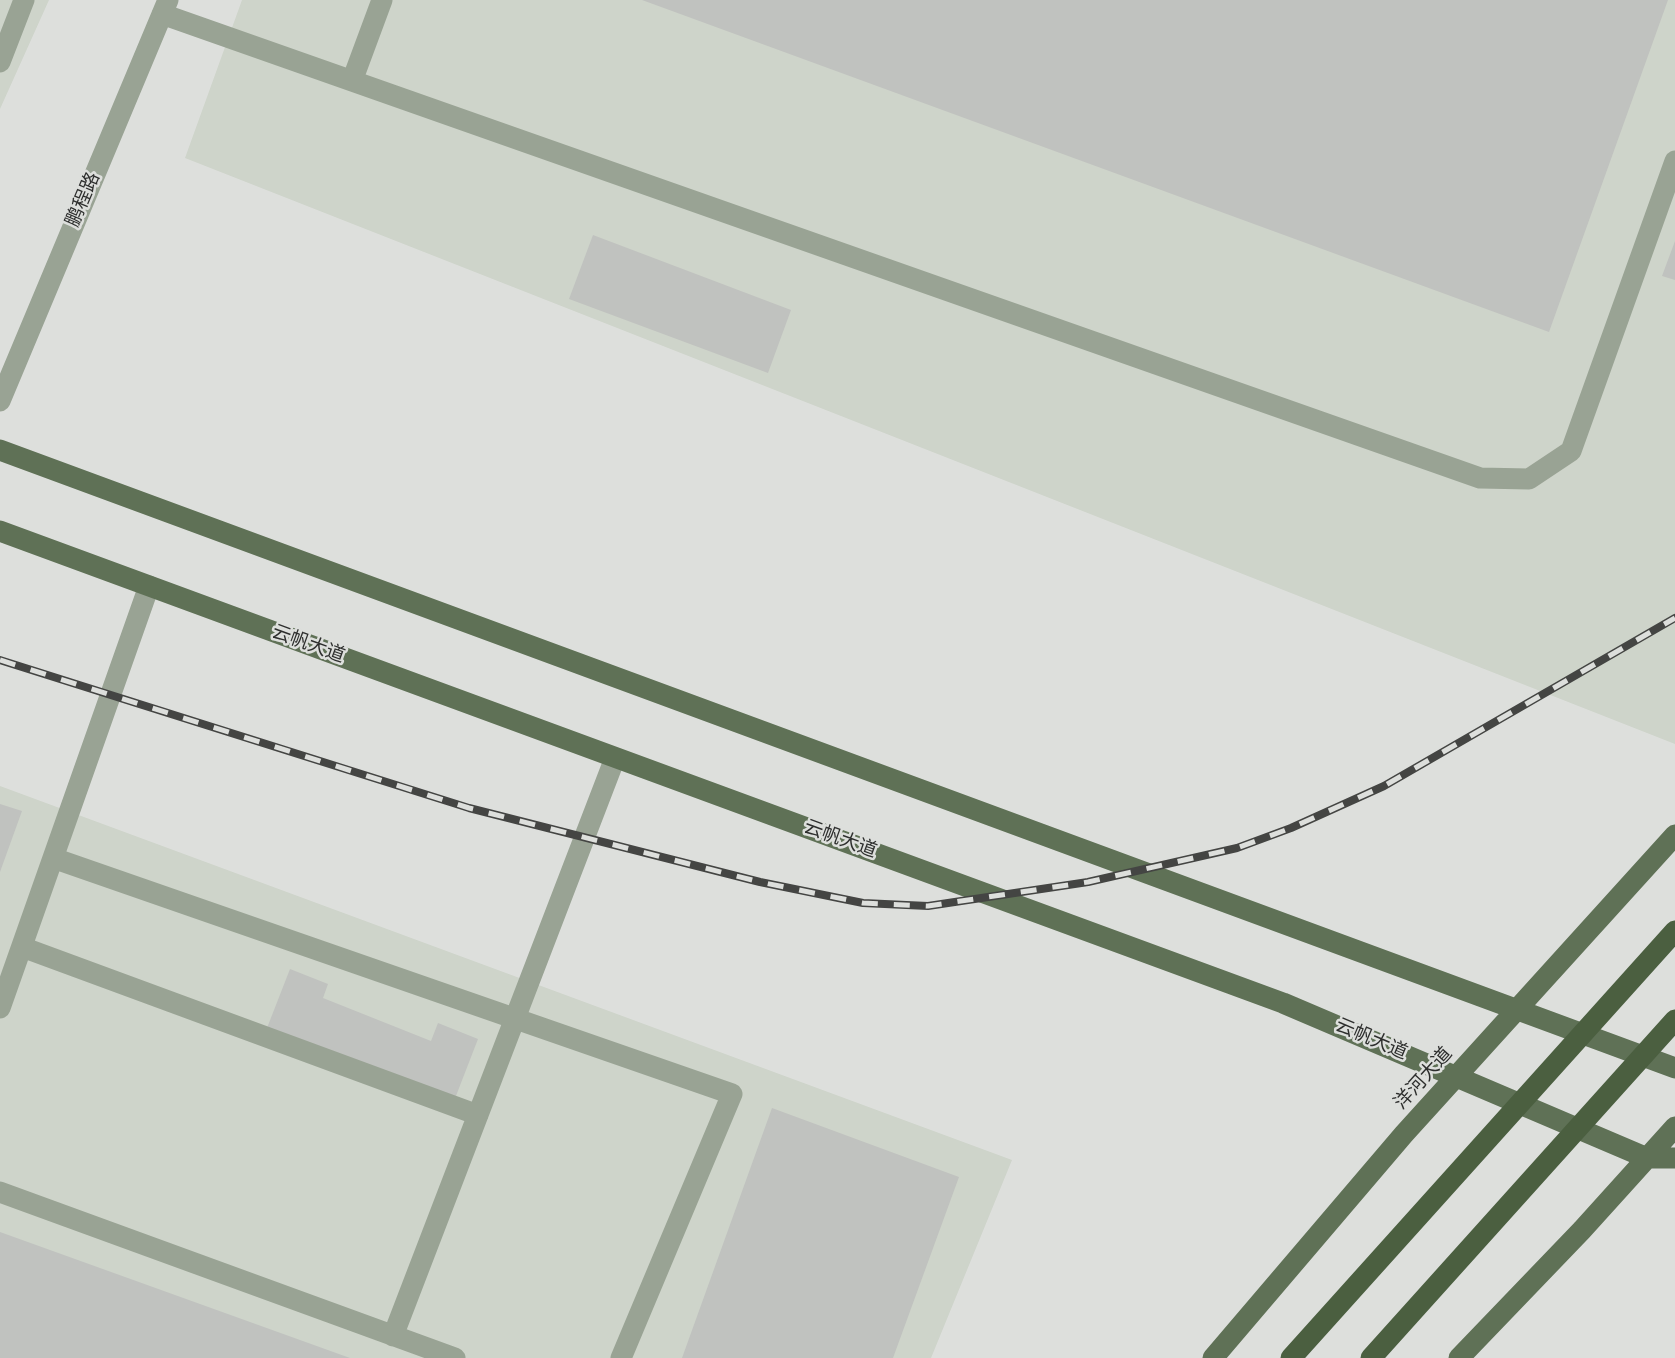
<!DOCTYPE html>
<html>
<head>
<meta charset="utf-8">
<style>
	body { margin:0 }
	canvas { display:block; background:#dddfdc }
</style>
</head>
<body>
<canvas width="1675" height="1358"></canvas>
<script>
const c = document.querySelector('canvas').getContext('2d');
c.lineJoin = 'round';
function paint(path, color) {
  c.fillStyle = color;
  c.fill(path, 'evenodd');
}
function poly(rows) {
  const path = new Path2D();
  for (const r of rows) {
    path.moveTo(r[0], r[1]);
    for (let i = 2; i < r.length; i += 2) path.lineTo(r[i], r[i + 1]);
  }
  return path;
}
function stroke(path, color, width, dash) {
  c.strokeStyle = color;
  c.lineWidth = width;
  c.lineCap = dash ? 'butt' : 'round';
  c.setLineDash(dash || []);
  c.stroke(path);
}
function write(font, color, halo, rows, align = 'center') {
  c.font = font + ' "Nunito Sans","Noto Sans SC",sans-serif';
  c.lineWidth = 5;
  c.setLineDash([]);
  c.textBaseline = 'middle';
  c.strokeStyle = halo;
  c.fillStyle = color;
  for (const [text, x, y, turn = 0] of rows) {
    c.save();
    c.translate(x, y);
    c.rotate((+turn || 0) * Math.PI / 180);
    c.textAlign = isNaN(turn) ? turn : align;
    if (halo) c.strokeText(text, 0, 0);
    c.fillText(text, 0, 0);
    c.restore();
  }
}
paint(poly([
	[0,0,49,0,0,109],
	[242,0,1675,0,1675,744,185,158],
	[0,786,1012,1160,931,1358,0,1358]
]), '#ced4ca');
paint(poly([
	[642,0,1668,0,1549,332],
	[593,235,791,310,768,373,569,299],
	[1675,241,1675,280,1662,276],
	[0,804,22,811,0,872],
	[290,969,328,984,323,998,431,1041,438,1023,478,1039,454,1101,267,1028],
	[772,1108,959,1177,893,1358,682,1358],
	[0,1232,350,1358,0,1358]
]), '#c0c2bf');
stroke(poly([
	[162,14,1480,478,1529,479,1571,451,1675,161],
	[0,62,24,0],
	[352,81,382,0],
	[0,401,168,0],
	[53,858,732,1094,621,1358],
	[22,947,478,1115],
	[0,1008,149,586],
	[0,1192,455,1358],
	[393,1336,615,758]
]), '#99a394', 21);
stroke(poly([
	[0,450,1675,1068],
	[0,531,1283,1003,1647,1158,1675,1158],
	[1213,1358,1404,1134,1675,835],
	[1459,1358,1582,1230,1675,1127]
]), '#5f7156', 21);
const rail = poly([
	[0,660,469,808,760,882,863,903,928,906,1088,882,1237,848,1291,828,1384,786,1675,618]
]);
stroke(rail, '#444543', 8);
stroke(rail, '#dddfdc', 5, [16]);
stroke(poly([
	[1291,1358,1675,931],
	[1371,1358,1675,1020]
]), '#4b5f40', 21);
write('19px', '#2d2e2d', '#dddfdc', [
	["鹏程路",84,200,-67],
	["云帆大道",308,645,20],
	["云帆大道",840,840,20],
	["云帆大道",1371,1040,23],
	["洋河大道",1424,1079,-48]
]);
</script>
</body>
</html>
